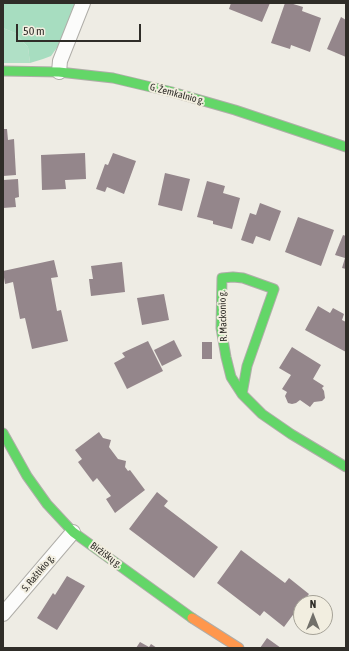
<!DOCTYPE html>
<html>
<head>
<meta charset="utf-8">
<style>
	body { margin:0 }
	#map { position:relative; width:349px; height:651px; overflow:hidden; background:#eeece4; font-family:"Asap Condensed",sans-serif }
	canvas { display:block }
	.frame { position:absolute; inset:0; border:4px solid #2f2d28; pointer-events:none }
	.north { position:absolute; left:293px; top:595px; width:40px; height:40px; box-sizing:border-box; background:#f2eee0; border:1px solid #a4a196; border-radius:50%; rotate:0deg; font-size:11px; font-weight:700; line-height:16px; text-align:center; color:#2f2d28 }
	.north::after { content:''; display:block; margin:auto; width:14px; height:18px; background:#72706a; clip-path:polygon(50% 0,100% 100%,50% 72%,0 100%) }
	.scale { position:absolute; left:16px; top:24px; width:125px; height:18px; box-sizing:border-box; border:2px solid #2f2d28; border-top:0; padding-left:5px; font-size:12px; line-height:14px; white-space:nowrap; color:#2f2d28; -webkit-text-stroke:3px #f2eee0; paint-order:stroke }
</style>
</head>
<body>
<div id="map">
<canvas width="349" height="651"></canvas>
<div class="frame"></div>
<div class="north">N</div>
<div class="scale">50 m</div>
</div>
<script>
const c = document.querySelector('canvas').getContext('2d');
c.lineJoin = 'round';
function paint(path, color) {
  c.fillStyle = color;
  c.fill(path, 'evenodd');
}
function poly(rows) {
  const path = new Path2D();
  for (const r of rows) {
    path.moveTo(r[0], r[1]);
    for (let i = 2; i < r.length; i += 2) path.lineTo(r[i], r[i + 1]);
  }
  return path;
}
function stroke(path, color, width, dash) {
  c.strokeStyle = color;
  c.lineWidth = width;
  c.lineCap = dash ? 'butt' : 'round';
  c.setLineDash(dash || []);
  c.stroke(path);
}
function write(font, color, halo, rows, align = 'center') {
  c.font = font + ' "Asap Condensed",sans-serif';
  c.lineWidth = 4;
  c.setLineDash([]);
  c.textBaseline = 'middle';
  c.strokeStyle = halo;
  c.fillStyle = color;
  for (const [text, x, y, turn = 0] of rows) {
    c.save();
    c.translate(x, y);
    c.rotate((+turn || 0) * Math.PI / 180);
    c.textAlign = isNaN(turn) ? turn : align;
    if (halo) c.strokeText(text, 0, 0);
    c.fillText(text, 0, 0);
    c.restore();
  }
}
paint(poly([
	[3,28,15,33,28,47,30,63,3,63]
]), '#b0e0c6');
paint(poly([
	[3,3,76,3,61,42,51,56,43,59,30,63,28,47,15,33,3,28]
]), '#a7ddc0');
paint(poly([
	[231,3,270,3,262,22,229,9],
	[285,3,290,3,303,7,302,11,321,18,310,52,291,45,290,49,271,43],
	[341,17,346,20,346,57,327,49],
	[3,129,7,129,8,140,14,139,16,175,3,176],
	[85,153,86,179,65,180,66,189,42,190,41,155],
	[113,153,136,161,124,194,107,187,105,192,96,189,105,164,108,165],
	[165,173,190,179,182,211,158,205],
	[18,179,19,197,15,198,16,207,3,208,3,180],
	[207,181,225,186,223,193,240,198,232,229,213,224,213,221,197,217],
	[260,203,281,211,270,241,256,236,253,244,241,240,250,213,256,215],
	[298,217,334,230,321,266,285,252],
	[343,235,346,236,346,269,342,268,345,258,335,255],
	[54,260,58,277,51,278,57,311,61,310,68,341,32,349,25,318,20,319,13,282,5,284,3,271],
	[122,262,125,292,91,296,89,279,93,279,91,266],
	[164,294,169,320,142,325,137,298],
	[318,306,330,313,333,308,344,314,342,320,346,322,346,352,305,330],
	[174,340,182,356,162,366,154,350],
	[148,341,163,371,127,389,114,363,125,357,122,353],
	[202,342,212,342,212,359,202,359],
	[292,347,321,365,313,379,324,386,322,388,324,391,325,398,322,401,314,402,310,407,300,400,296,403,292,404,288,403,285,396,287,392,282,389,291,375,279,368],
	[99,432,103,438,111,440,109,447,118,459,126,461,125,467,128,471,130,470,145,490,115,513,106,499,111,496,97,478,93,482,78,462,82,459,75,450],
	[157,492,168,501,164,506,218,547,194,578,129,529],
	[241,550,285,583,289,578,309,594,302,603,301,603,301,604,284,627,264,611,260,616,217,583],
	[67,576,85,586,57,630,37,618,53,593,55,595],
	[267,638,281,648,260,648],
	[140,642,149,647,151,644,157,648,136,648]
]), '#94868b');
const street = poly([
	[59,72,60,61,83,3],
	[3,614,73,532]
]);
const fast = poly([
	[3,71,59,72,113,78,172,92,235,110,346,147],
	[242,394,247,366,274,289,243,278,233,277,222,278,221,328,226,357,231,377,242,394,262,414,291,434,346,467],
	[3,433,27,476,47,504,73,532,192,618]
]);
const slow = poly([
	[192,618,239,648]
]);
stroke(street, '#afada8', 16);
stroke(fast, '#afada8', 11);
stroke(slow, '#afada8', 11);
stroke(street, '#fcfcfb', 14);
stroke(fast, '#63d668', 9);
stroke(slow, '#ff974d', 9);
write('10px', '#2f2d28', '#f2eee0', [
	["G. Žemkalnio g.",177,94,15],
	["R. Mackonio g.",223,316,-92],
	["Biržiškų g.",106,555,36],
	["S. Raštikio g.",38,573,-50]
]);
</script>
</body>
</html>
